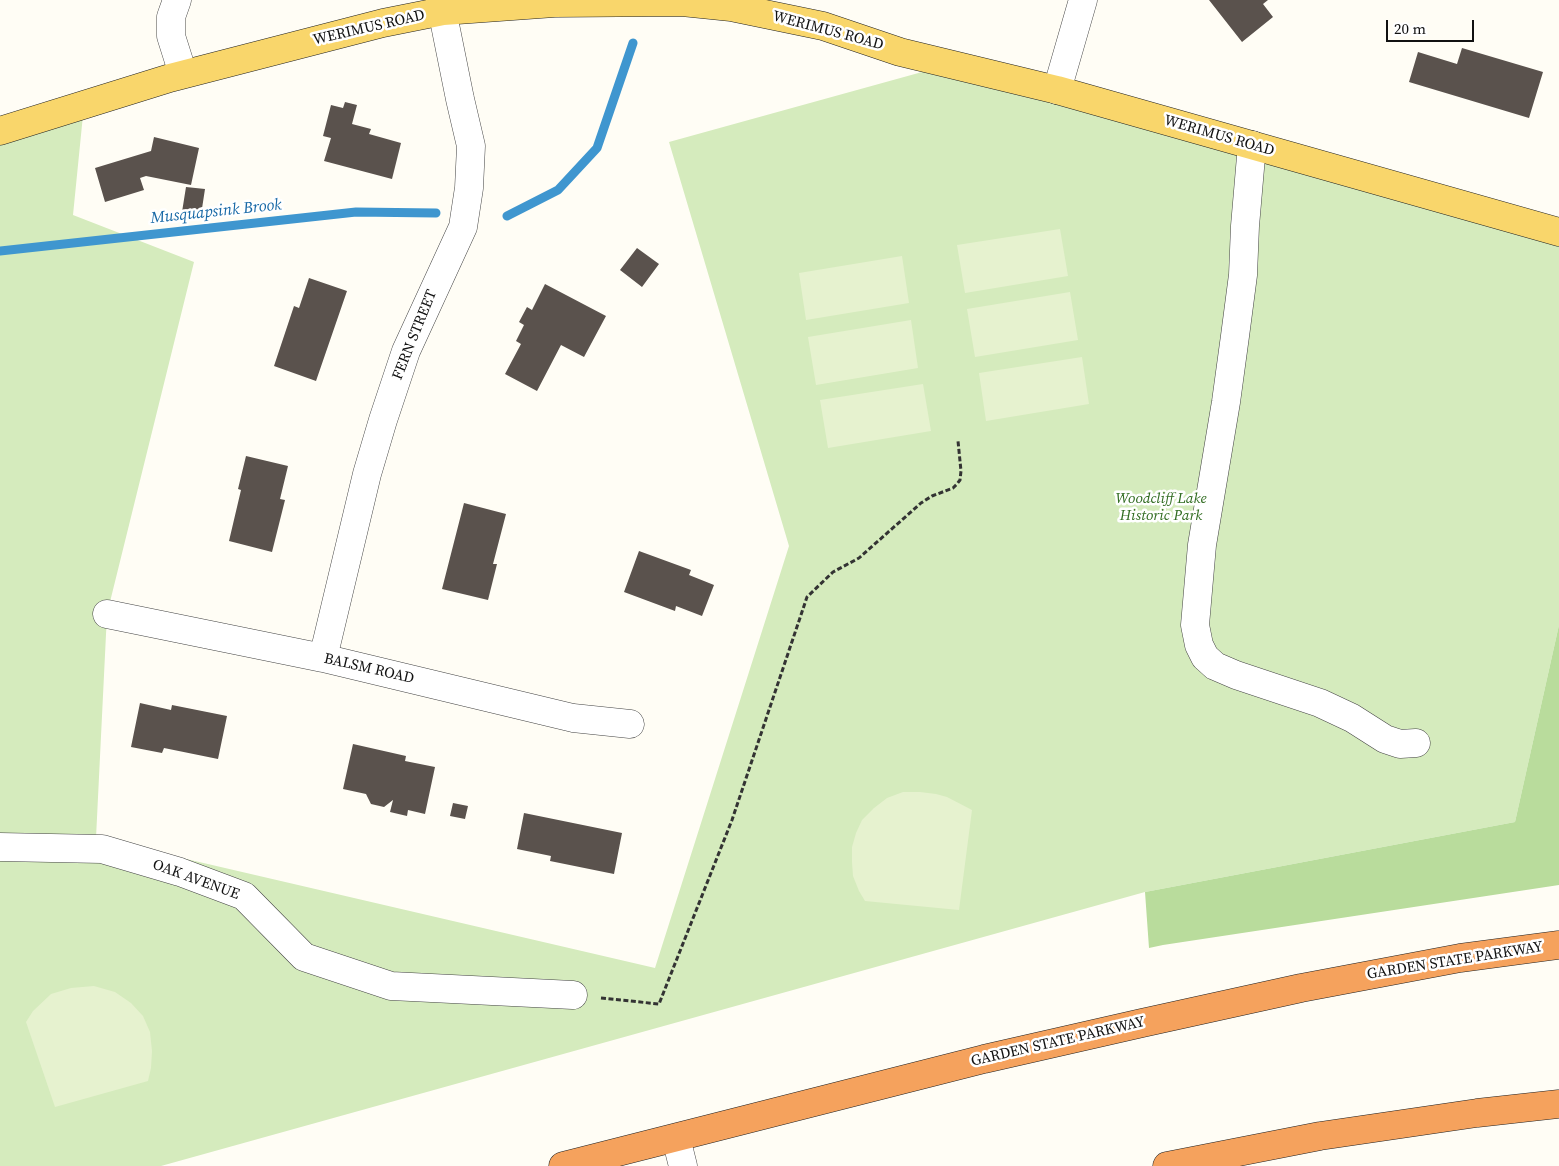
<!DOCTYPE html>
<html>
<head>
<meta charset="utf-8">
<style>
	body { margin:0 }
	#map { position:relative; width:1559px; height:1166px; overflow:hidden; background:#fffdf5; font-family:"Source Serif 4",serif }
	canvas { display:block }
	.scale { position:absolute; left:1386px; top:20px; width:88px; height:22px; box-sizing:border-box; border:2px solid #111; border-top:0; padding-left:6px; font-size:15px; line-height:18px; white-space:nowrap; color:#111; -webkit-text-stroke:4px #fff; paint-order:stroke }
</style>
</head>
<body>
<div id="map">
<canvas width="1559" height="1166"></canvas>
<div class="scale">20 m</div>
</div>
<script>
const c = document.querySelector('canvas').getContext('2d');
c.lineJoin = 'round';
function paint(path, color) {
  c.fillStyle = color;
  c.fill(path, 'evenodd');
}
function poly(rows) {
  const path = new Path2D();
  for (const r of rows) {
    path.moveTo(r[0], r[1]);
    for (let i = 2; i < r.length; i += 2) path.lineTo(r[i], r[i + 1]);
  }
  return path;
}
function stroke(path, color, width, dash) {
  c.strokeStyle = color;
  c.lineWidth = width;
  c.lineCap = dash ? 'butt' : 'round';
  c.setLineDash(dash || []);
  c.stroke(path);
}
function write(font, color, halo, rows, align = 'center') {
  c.font = font + ' "Source Serif 4",serif';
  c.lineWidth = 5;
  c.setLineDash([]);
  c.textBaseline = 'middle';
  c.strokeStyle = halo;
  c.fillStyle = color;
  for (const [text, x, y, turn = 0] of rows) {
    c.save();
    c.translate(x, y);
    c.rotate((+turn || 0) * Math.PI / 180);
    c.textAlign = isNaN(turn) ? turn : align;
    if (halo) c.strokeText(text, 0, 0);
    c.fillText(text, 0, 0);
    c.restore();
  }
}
paint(poly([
	[951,64,1559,232,1559,625,1515,822,1145,892,161,1166,0,1166,0,131,84,105,73,215,194,262,107,614,96,838,655,968,789,546,669,142]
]), '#d5ebbd');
paint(poly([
	[1559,625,1559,885,1163,945,1149,948,1145,892,1515,822]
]), '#b9dc9c');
paint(poly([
	[1060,229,1068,276,965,293,957,245],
	[902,256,909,303,806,320,799,273],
	[1070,292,1078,340,975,357,967,309],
	[911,320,918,368,816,385,808,337],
	[1082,357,1089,404,986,421,979,373],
	[923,384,931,431,828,448,820,400],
	[903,792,920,792,936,794,947,797,972,810,959,910,865,901,859,891,853,876,852,862,852,847,856,833,862,820,874,808,887,798],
	[94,986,115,992,131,1003,143,1016,150,1032,152,1051,151,1068,148,1081,55,1107,26,1022,33,1011,51,994,71,988]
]), '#e6f2cf');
stroke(poly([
	[507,216,558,190,597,148,633,43],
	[0,251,356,212,436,213]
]), '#3f96cf', 9);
paint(poly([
	[1209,0,1268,0,1263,4,1273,17,1242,42],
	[1462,48,1543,72,1529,118,1409,82,1418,52,1457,64],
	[345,102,357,105,352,124,371,129,369,134,401,143,392,179,324,161,331,138,323,136,331,105,343,108],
	[154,137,199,148,191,185,146,176,140,178,144,190,105,202,95,168,151,151],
	[186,187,205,189,201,215,182,212],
	[637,248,659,264,642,287,620,270],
	[309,278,347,291,316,381,274,366,294,306,299,308],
	[545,284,606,316,584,357,561,345,537,391,505,374,521,344,516,341,524,325,519,322,527,307,532,310],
	[246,456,288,466,280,499,285,500,272,552,229,541,241,490,238,489],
	[464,503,506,514,493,564,497,564,488,600,442,589],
	[639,551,691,570,689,575,714,585,702,616,676,606,675,611,624,592],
	[140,703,171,710,172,705,227,716,218,759,164,748,162,753,131,747],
	[353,744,406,756,405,761,435,767,425,814,408,810,407,816,390,812,393,800,384,807,371,804,366,794,343,789],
	[453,803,468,806,465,819,450,816],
	[524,813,622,833,614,874,550,861,551,856,517,849]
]), '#5a524d');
const minor = poly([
	[177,0,171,17,171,36,183,74],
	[1057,90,1083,0],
	[1252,145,1245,226,1243,275,1235,336,1226,402,1202,545,1195,625,1199,645,1205,657,1215,666,1236,675,1320,703,1352,718,1385,739,1400,744,1416,743],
	[107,614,323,658,573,718,630,724],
	[323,658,367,474,383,420,406,351,463,227,469,188,471,146,460,99,440,0],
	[0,847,102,849,180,872,244,896,304,957,391,986,573,995],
	[676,1138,683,1166]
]);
const major = poly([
	[0,131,170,78,383,23,443,11,554,3,682,2,731,7,823,26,900,52,1057,90,1559,232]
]);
const highway = poly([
	[563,1166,984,1059,1142,1023,1301,988,1460,958,1559,945],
	[1167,1166,1320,1136,1477,1113,1559,1104]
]);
stroke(minor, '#444', 29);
stroke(major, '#222', 29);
stroke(highway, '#222', 29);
stroke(poly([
	[601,998,659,1004,732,820,807,597,833,572,859,558,921,503,932,496,953,488,957,484,960,480,961,471,958,441]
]), '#333', 3, [5, 2.5]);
stroke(minor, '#fff', 28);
stroke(major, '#f9d66b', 28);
stroke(highway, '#f5a25d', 28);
write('15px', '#111', '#fff', [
	["WERIMUS ROAD",369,28,-13],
	["WERIMUS ROAD",828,31,15],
	["WERIMUS ROAD",1219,136,16],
	["FERN STREET",415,335,-68],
	["BALSM ROAD",369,669,13],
	["OAK AVENUE",196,880,20],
	["GARDEN STATE PARKWAY",1455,961,-9],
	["GARDEN STATE PARKWAY",1058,1042,-13]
]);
write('italic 15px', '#2f6b1f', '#fff', [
	["Woodcliff Lake",1161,499],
	["Historic Park",1161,516]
]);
write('italic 16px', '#1768a6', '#fff', [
	["Musquapsink Brook",216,212,-6]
]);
</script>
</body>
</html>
